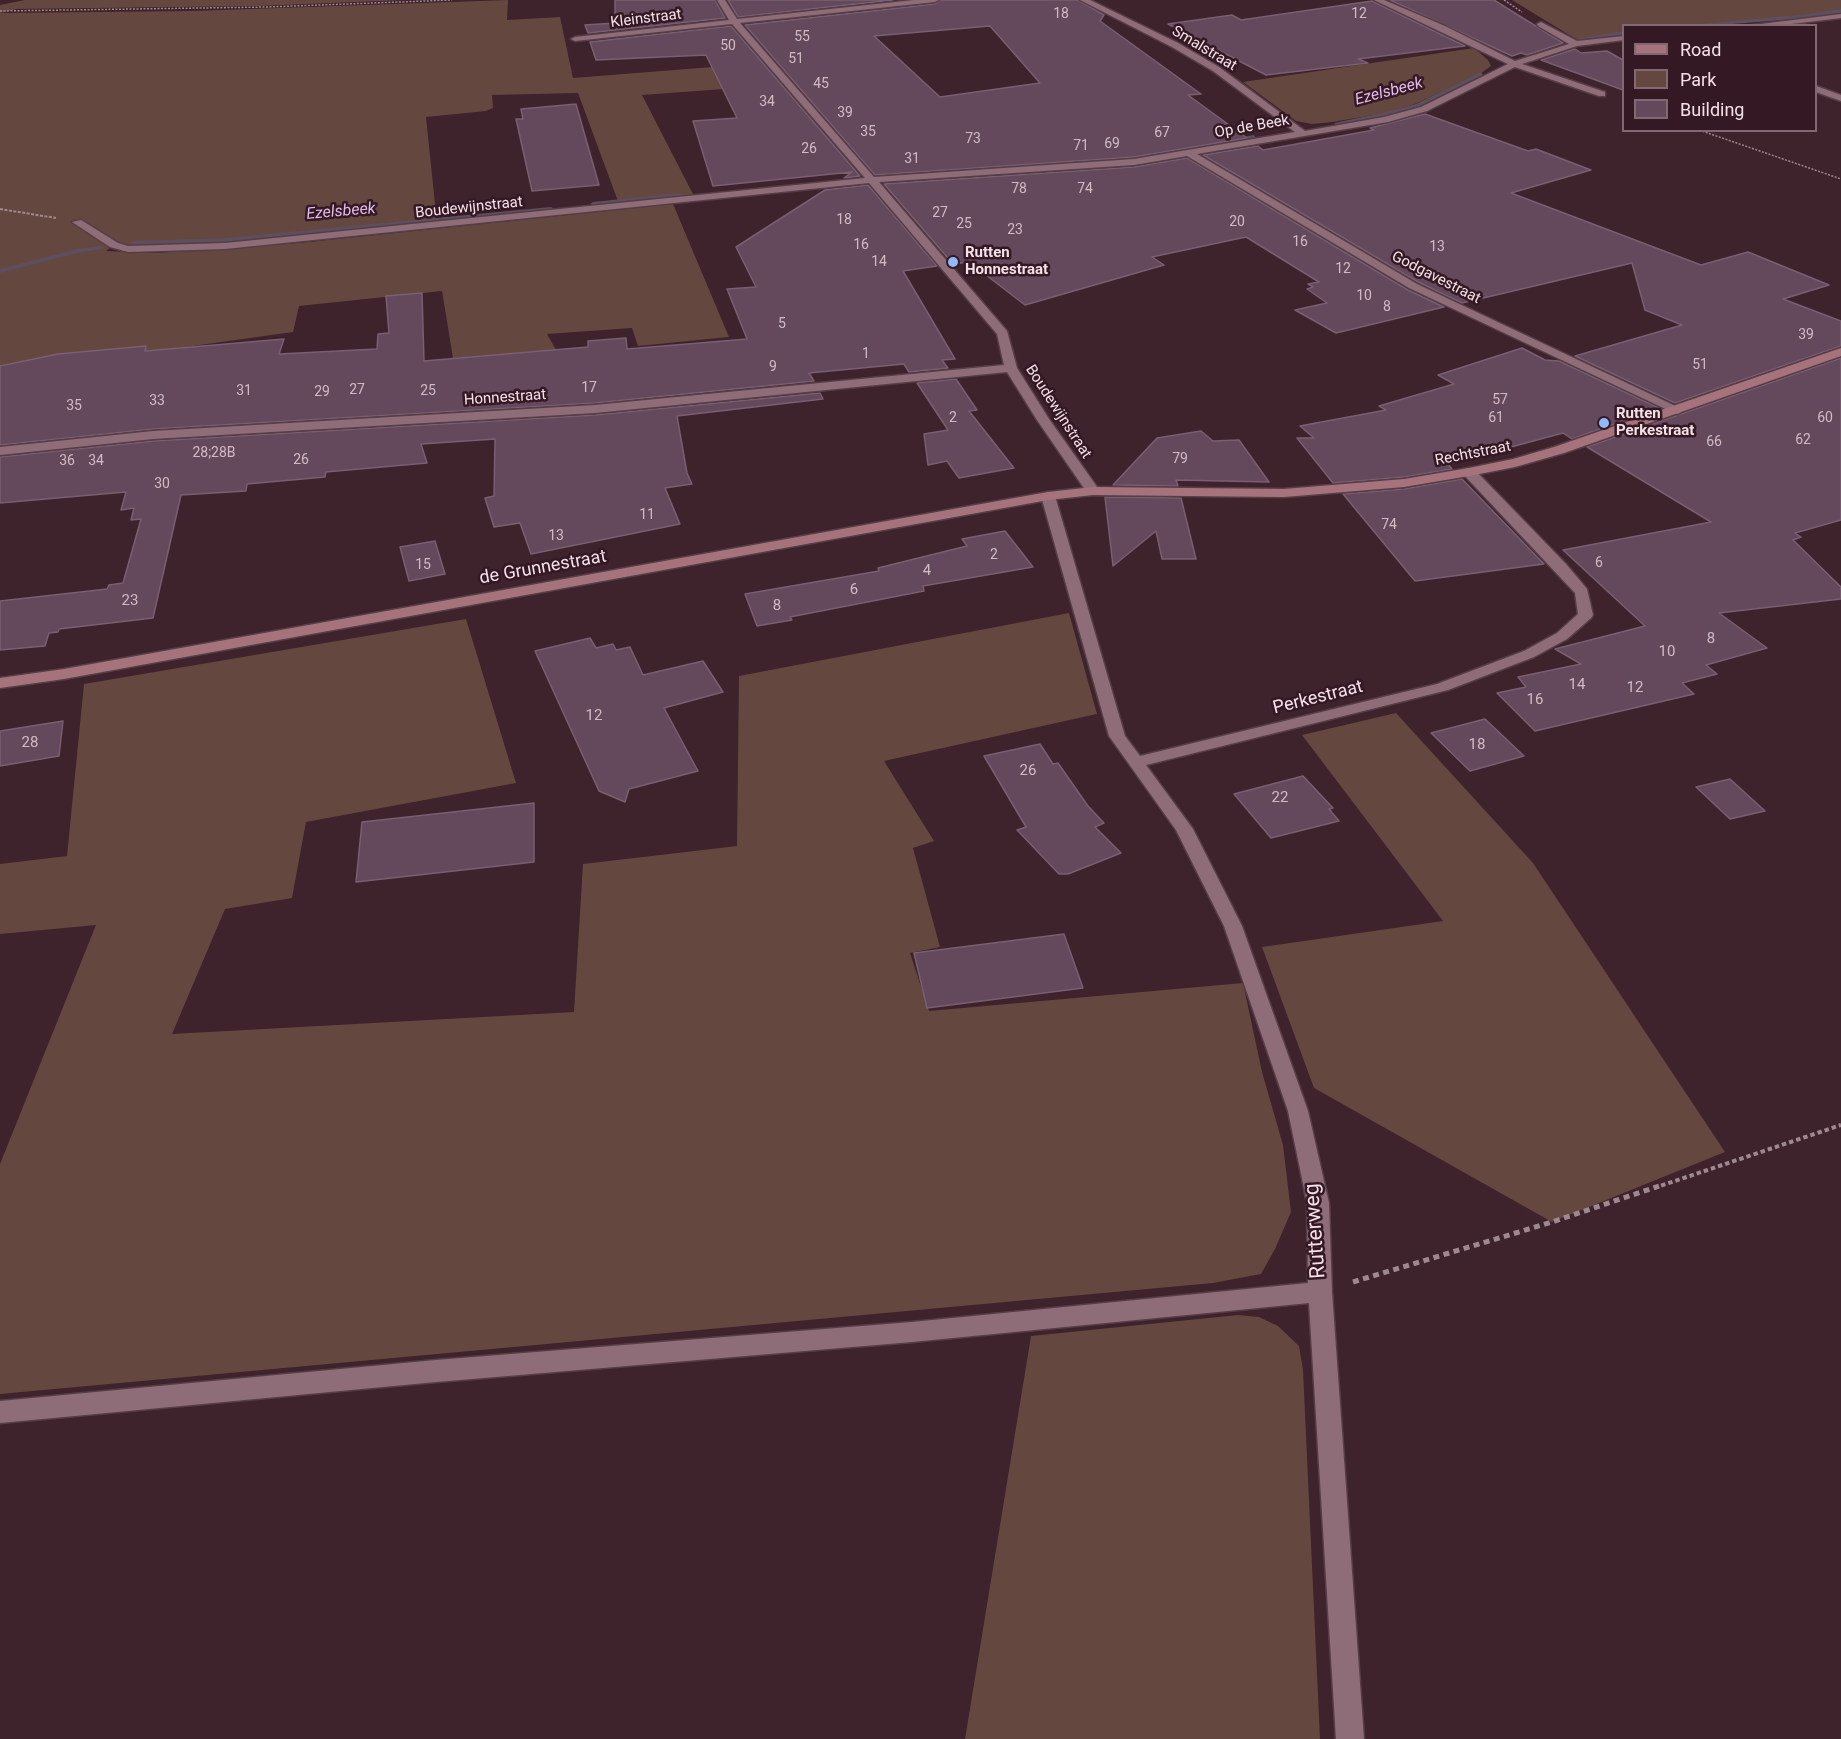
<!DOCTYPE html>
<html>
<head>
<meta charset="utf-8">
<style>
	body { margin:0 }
	#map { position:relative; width:1841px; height:1739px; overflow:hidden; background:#3e222c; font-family:Roboto,sans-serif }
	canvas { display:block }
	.legend { position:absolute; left:1622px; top:24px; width:195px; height:108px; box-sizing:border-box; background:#341823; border:2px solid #816871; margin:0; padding:8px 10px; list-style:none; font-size:18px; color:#f4e1e7 }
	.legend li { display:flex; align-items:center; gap:12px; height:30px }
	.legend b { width:30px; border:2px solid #816871 }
</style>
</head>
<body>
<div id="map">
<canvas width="1841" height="1739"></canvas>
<ul class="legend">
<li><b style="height:8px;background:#a6737c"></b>Road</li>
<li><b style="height:16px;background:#64473f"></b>Park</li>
<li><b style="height:16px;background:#64495c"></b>Building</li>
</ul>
</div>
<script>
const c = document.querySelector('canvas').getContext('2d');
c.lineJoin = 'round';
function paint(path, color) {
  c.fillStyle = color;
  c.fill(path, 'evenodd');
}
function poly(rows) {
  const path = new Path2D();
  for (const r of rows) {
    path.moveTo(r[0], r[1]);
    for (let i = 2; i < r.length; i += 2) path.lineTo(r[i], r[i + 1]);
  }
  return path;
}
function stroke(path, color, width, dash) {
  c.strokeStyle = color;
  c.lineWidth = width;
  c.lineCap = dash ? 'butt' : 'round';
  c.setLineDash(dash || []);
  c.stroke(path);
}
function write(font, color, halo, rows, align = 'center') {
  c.font = font + ' Roboto,sans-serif';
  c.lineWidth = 5;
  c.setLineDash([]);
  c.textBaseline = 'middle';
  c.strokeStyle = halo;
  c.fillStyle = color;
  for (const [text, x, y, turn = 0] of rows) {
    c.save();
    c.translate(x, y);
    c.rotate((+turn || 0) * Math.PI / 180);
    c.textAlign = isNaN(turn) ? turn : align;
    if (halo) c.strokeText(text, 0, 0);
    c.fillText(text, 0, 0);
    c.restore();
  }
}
paint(poly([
	[25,0,406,0,258,6,17,9,0,13,191,11,508,0,507,20,560,17,573,78,725,66,779,85,642,95,694,196,619,204,578,93,492,95,493,108,486,111,426,117,437,223,259,240,136,246,110,248,106,251,156,253,299,243,673,204,729,337,638,346,632,328,547,334,556,350,453,358,442,291,299,306,293,332,0,373,0,5],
	[1512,0,1841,0,1841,13,1716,25,1624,26,1623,35,1579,41],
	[1474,48,1488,60,1491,66,1480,74,1415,104,1387,113,1332,122,1312,124,1296,121,1243,82],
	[1069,613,1097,714,884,761,934,841,913,848,940,947,910,953,929,1011,1243,983,1262,1072,1283,1145,1291,1212,1275,1249,1261,1274,1213,1283,0,1394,0,1164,96,925,0,934,0,864,67,856,84,684,466,619,516,783,306,822,292,898,225,909,172,1034,574,1012,583,864,737,846,739,676],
	[1396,713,1533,863,1725,1152,1552,1222,1314,1088,1262,947,1443,921,1302,735],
	[1238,1315,1259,1317,1278,1326,1299,1346,1303,1370,1320,1739,965,1739,1031,1336]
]), '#64473f');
paint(poly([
	[1841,9,1841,13,1808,18,1707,26,1679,26,1808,14,1841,9],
	[1624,31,1624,35,1582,40,1579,38,1624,31],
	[1481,72,1483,75,1420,106,1388,116,1337,125,1334,123,1387,112,1416,104,1481,72],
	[1254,135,1256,138,1170,154,1167,152,1254,135],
	[1144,153,1147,155,1146,156,1081,164,1078,162,1144,153],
	[1067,161,1070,163,1069,164,1006,169,1003,167,1006,165,1067,161],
	[680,193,683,195,682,196,593,206,590,204,593,202,680,193],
	[551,207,553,208,553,210,226,242,134,245,131,243,134,241,226,238,551,207],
	[100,246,104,248,102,249,77,253,0,273,0,269,77,249,100,246]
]), '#5f4e5e');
const building = poly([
	[615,0,715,0,725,18,588,33,585,25,615,23,615,0],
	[728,0,893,0,738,17,728,0],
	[941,0,1078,0,1104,15,1100,21,1201,94,1188,95,1247,138,1134,157,875,175,745,25,935,4,941,0],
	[990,26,1040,83,940,97,874,36,990,26],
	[1390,0,1494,0,1563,43,1527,55,1521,53,1512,56,1390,0],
	[1372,1,1465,46,1358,59,1368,63,1266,75,1168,24,1232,15,1241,20,1372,1],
	[731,26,860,176,844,178,852,172,713,186,693,121,737,118,706,55,596,60,590,42,731,26],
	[1575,49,1581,53,1607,51,1623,60,1623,90,1541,60,1575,49],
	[576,104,599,185,532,191,516,119,523,119,521,109,576,104],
	[1425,114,1528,151,1536,149,1591,170,1511,193,1701,265,1748,252,1829,285,1783,299,1841,321,1841,346,1675,403,1575,356,1682,325,1645,310,1632,263,1462,303,1418,282,1203,155,1258,146,1263,150,1374,130,1370,128,1425,114],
	[1187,158,1408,290,1444,307,1336,333,1295,310,1327,303,1307,289,1313,287,1308,284,1319,282,1246,237,1152,257,1164,265,1025,305,969,262,953,264,884,184,1134,167,1187,158],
	[868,185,937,266,903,271,955,359,942,360,948,368,909,372,904,364,809,373,814,381,595,403,153,429,0,445,0,366,58,354,146,346,145,351,284,339,279,354,377,349,378,334,389,333,386,296,422,293,424,361,588,347,588,341,626,338,627,349,747,339,727,289,756,287,736,247,825,190,868,185],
	[1522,348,1545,360,1559,361,1659,408,1572,439,1563,433,1448,464,1452,469,1404,477,1333,483,1297,438,1314,438,1300,426,1386,410,1379,406,1454,384,1438,375,1522,348],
	[1841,358,1841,520,1795,533,1801,537,1793,540,1841,587,1841,599,1719,613,1767,648,1706,665,1717,674,1682,683,1694,694,1535,731,1497,693,1526,687,1518,677,1581,664,1555,649,1645,626,1563,550,1711,522,1587,447,1841,358],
	[956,379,977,410,969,411,1014,468,959,478,947,461,928,465,924,434,948,430,917,383,956,379],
	[820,393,823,399,677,416,687,473,692,484,665,488,680,524,531,554,520,523,494,527,485,498,494,496,495,439,421,444,427,463,326,472,325,477,247,484,246,491,181,495,153,618,59,629,58,632,49,633,45,646,0,650,0,601,107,589,109,585,123,583,141,519,131,520,134,508,121,510,126,492,0,503,0,457,153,441,595,415,820,393],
	[1201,431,1213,441,1239,440,1269,482,1176,480,1178,486,1113,485,1157,438,1201,431],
	[1462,479,1544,564,1415,581,1343,494,1404,489,1462,479],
	[1105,497,1181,498,1196,559,1162,559,1156,531,1113,566,1105,497],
	[1005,531,1033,567,923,586,924,591,790,617,792,620,757,626,745,594,879,571,878,568,967,546,962,539,1005,531],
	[435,541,445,574,409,581,400,547,435,541],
	[590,638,596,648,613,644,616,650,630,647,643,675,703,661,723,692,664,708,698,771,629,789,625,802,599,791,535,651,590,638],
	[1485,719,1524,756,1470,771,1431,733,1485,719],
	[63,721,59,756,0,766,0,731,63,721],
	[1040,744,1053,764,1058,763,1088,806,1104,823,1095,827,1121,853,1068,874,1059,874,1017,830,1026,827,984,756,1040,744],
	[1303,776,1333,808,1329,809,1339,821,1271,838,1234,794,1303,776],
	[1730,779,1765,811,1730,819,1696,787,1730,779],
	[534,803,534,862,356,882,362,822,534,803],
	[1064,934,1083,988,927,1008,914,953,1064,934]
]);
paint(building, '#64495c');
stroke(building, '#7a5e72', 1.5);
const street = poly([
	[717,0,725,0,737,19,914,0,939,0,935,2,740,23,874,177,1134,159,1295,132,1213,71,1172,47,1080,0,1090,0,1178,43,1219,67,1305,131,1384,117,1421,107,1508,64,1374,0,1384,0,1445,26,1515,61,1569,44,1538,26,1537,24,1541,22,1577,41,1624,36,1624,40,1577,46,1522,64,1605,92,1605,96,1599,96,1515,67,1427,111,1388,122,1197,154,1417,284,1684,410,1678,414,1674,413,1409,288,1187,156,1134,165,879,182,1007,331,1017,368,1049,419,1100,491,1098,494,1088,494,1037,420,1007,372,595,413,153,439,0,455,0,447,153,431,595,405,1004,365,997,334,869,183,225,249,128,252,110,247,72,222,81,220,118,243,128,246,225,243,865,178,732,24,575,41,571,39,575,37,729,20,717,0],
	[1841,14,1841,18,1775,26,1745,26,1841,14],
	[1816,86,1841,95,1841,101,1816,92,1816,86],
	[1469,468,1474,469,1566,564,1587,589,1593,615,1591,618,1567,639,1534,657,1448,690,1146,765,1193,829,1242,926,1308,1111,1329,1203,1332,1292,1364,1739,1336,1739,1309,1303,912,1342,436,1382,0,1423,0,1401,436,1360,912,1322,1308,1283,1307,1203,1288,1111,1224,926,1176,830,1109,736,1041,496,1048,492,1055,496,1125,736,1140,756,1437,684,1524,651,1557,633,1578,614,1575,593,1464,475,1462,472,1464,469,1469,468]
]);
const secondary = poly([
	[1841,348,1841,356,1564,453,1515,467,1469,476,1404,487,1284,497,1093,495,1048,500,64,679,0,688,0,678,64,669,1048,492,1093,487,1284,489,1404,479,1469,468,1513,459,1554,447,1841,348]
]);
stroke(street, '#563e47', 3);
stroke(secondary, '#563e47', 3);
stroke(poly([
	[1504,0,1522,12],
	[0,11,267,7,452,0],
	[1699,130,1841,179]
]), '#9f8890', 1.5, [2, 1.5]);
stroke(poly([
	[0,209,56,218]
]), '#9f8890', 2, [3, 1.5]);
stroke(poly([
	[1654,1188,1841,1125]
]), '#9f8890', 4, [4.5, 3]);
stroke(poly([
	[1353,1282,1552,1222,1659,1186]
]), '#9f8890', 5, [6, 4.5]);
paint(street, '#8f6d78');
paint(secondary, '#a6737c');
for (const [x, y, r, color] of [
	[953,262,6,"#8fb8fd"],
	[1604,423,6,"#8fb8fd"]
]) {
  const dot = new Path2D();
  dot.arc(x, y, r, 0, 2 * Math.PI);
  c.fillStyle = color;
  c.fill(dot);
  stroke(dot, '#341823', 2);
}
write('14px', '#d0bbc4', null, [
	["18",1061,14],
	["12",1359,14],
	["55",802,37],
	["50",728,46],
	["51",796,59],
	["45",821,84],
	["34",767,102],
	["39",845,113],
	["35",868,132],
	["67",1162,133],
	["73",973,139],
	["69",1112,144],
	["71",1081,146],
	["26",809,149],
	["31",912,159],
	["78",1019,189],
	["74",1085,189],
	["27",940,213],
	["18",844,220],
	["20",1237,222],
	["25",964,224],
	["23",1015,230],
	["16",1300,242],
	["16",861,245],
	["13",1437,247],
	["14",879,262],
	["12",1343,269],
	["10",1364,296],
	["8",1387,307],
	["5",782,324],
	["39",1806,335],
	["1",866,354],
	["51",1700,365],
	["9",773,367],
	["17",589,388],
	["27",357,390],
	["31",244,391],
	["25",428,391],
	["29",322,392],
	["57",1500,400],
	["33",157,401],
	["35",74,406],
	["2",953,418],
	["61",1496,418],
	["60",1825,418],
	["62",1803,440],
	["66",1714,442],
	["28;28B",214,453],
	["79",1180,459],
	["26",301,460],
	["36",67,461],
	["34",96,461],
	["30",162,484],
	["11",647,515],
	["74",1389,525],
	["13",556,536],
	["2",994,555],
	["6",1599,563],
	["15",423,565]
]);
write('15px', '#f4e1e7', '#341823', [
	["Kleinstraat",646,19,-7],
	["Smalstraat",1204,49,31],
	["Op de Beek",1252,127,-10],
	["Boudewijnstraat",469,208,-6],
	["Godgavestraat",1436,278,27],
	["Honnestraat",505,398,-4],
	["Boudewijnstraat",1058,412,57],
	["Rechtstraat",1473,454,-11]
]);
write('bold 15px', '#f4e1e7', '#341823', [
	["Rutten",965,253],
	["Honnestraat",965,270],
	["Rutten",1616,414],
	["Perkestraat",1616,431]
], 'left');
write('15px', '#d0bbc4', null, [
	["4",927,571],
	["6",854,590],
	["23",130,601],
	["8",777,606],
	["8",1711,639],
	["10",1667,652],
	["14",1577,685],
	["12",1635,688],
	["16",1535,700],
	["12",594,716],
	["28",30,743],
	["18",1477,745],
	["26",1028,771],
	["22",1280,798]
]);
write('italic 16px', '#dfbcea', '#341823', [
	["Ezelsbeek",1389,92,-15],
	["Ezelsbeek",341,212,-5]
]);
write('18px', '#f4e1e7', '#341823', [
	["de Grunnestraat",543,568,-10],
	["Perkestraat",1318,698,-14]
]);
write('21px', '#f4e1e7', '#341823', [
	["Rutterweg",1316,1231,-94]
]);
</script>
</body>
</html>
